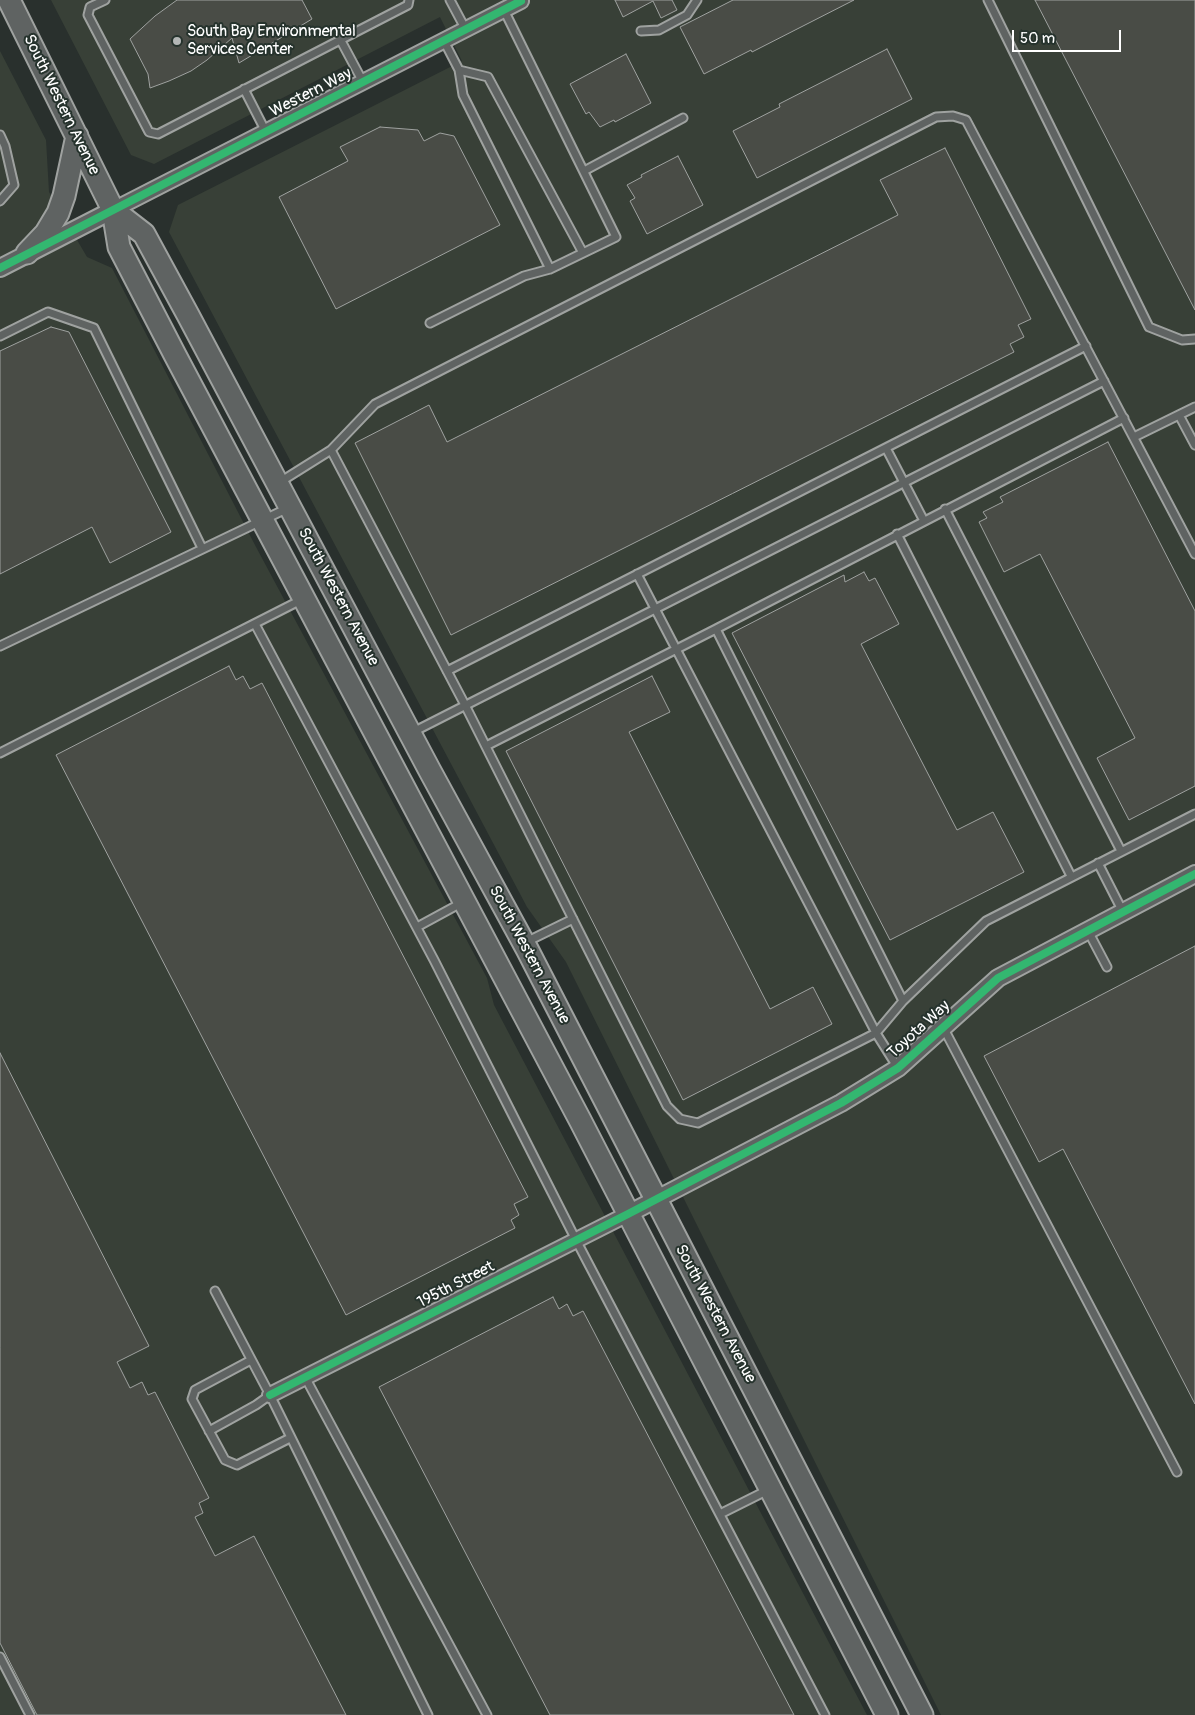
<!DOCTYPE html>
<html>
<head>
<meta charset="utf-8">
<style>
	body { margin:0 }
	#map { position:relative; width:1195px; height:1715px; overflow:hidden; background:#29302d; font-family:Pangolin,sans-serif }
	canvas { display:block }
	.scale { position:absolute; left:1012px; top:30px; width:109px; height:22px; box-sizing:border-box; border:2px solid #fff; border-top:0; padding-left:6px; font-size:15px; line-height:18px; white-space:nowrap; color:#fff; -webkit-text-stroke:4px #26332d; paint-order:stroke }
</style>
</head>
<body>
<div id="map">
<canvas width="1195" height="1715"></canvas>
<div class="scale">50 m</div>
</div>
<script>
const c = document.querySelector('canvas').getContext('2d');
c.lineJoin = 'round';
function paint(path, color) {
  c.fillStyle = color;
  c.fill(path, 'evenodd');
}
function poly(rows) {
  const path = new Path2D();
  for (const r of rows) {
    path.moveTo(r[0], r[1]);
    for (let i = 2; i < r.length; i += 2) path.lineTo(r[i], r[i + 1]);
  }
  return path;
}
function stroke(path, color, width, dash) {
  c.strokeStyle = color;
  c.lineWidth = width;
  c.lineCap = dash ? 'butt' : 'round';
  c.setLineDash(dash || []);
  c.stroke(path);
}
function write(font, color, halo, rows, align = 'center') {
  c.font = font + ' Pangolin,sans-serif';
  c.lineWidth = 4;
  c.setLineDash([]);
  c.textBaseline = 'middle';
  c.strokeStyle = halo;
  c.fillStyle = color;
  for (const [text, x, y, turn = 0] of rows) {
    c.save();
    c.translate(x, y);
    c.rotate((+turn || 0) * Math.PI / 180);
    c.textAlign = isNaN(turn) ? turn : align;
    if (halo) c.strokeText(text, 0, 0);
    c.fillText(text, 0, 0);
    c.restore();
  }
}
paint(poly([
	[51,0,1195,0,1195,1715,941,1715,566,962,527,907,169,232,178,205,462,61,440,17,154,164,131,155],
	[0,51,46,140,49,192,87,257,112,268,256,547,487,978,494,1005,867,1715,0,1715]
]), '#384037');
const building = poly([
	[177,0,302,0,312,19,239,63,232,38,207,60,191,71,169,81,150,88,148,74,130,39,155,16,177,0],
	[615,0,672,0,677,10,661,18,653,1,623,17,615,0],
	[733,0,854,0,752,52,751,50,704,74,680,27,733,0],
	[1035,0,1195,0,1195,310,1035,0],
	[887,49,912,99,757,178,733,131,780,107,779,104,887,49],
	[626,54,651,103,615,122,614,120,600,127,589,112,586,114,570,84,626,54],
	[380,127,418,130,424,141,440,133,454,136,500,225,336,309,279,197,348,161,340,147,380,127],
	[945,148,1031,319,1018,325,1024,337,1010,344,1014,352,451,635,355,443,429,405,447,442,898,215,880,180,945,148],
	[678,156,703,205,647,234,630,201,635,198,627,185,642,177,641,175,678,156],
	[51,327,69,332,171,532,110,563,92,527,0,574,0,351,51,327],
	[1108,442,1195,611,1195,786,1129,820,1097,758,1135,738,1040,554,1004,572,979,522,987,518,983,512,1003,502,1000,497,1108,442],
	[864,572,869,581,875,578,899,624,861,644,957,830,993,812,1024,872,890,940,732,633,844,575,845,582,864,572],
	[229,666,236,680,243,676,250,689,262,683,528,1197,514,1204,519,1215,511,1220,515,1228,346,1315,56,755,229,666],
	[652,676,670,712,629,732,770,1009,813,987,832,1024,683,1100,506,751,652,676],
	[1195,946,1195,1404,1063,1149,1039,1162,984,1056,1195,946],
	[0,1053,149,1346,117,1362,130,1388,142,1382,148,1395,155,1392,209,1498,199,1503,203,1513,195,1517,215,1556,254,1536,346,1715,37,1715,0,1643,0,1053],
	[553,1297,559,1309,567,1304,573,1316,583,1311,794,1715,550,1715,379,1387,553,1297]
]);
paint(building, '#494c46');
stroke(building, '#9fa2a0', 1);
const service = poly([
	[105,0,90,7,88,15,149,132,158,134,408,5,409,0],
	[450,0,466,30],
	[988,0,1149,327,1182,340,1195,339],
	[641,31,659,30,687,15,697,0],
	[340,39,363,82],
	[444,41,459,70,463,95,550,269],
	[459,70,488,77,583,253],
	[244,89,266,132],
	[0,135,5,146,14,185,0,201],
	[584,171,683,118],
	[430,323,524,276,550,269,616,237,504,10],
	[0,336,48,312,94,328,202,548],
	[1179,415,1195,445],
	[1124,418,716,629,903,1001,986,921,1195,814],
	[1134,437,1195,407],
	[886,448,924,521],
	[331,450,465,705,667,1106,680,1119,698,1123,876,1033,903,1001],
	[280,482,331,450,375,404,936,117,953,116,966,120,1195,554],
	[945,509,1121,851],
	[897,534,1071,876],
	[637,574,876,1033,898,1068],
	[255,624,434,960,576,1240,825,1715],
	[0,646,288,508],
	[447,671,1086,346],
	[411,733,1104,381],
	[486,746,716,629],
	[0,753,303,599],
	[1098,863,1123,912],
	[417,927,463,902],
	[1088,931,1107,967],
	[526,942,573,919],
	[943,1027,1177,1472],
	[215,1291,270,1395,428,1715],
	[251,1360,195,1390,192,1399,225,1460,237,1465,290,1438],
	[305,1377,487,1715],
	[209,1431,256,1405,270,1395],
	[720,1514,768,1490],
	[0,1657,30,1715]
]);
const minor = poly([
	[113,210,521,1],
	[270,1395,628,1214]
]);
const tertiary = poly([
	[0,268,113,210],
	[628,1214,841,1103,898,1068,998,978,1195,874]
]);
const primary = poly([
	[9,0,113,210,119,247,175,355,580,1120,887,1715],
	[113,210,144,234,188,315,430,771,527,949,922,1715],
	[27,253,46,233,58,213,64,196,77,136]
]);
stroke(service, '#9fa2a0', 11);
stroke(minor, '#9fa2a0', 18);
stroke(tertiary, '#9fa2a0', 20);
stroke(primary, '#9fa2a0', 25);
stroke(service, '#5f6362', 7);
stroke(minor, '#5f6362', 14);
stroke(tertiary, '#5f6362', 16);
stroke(primary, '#5f6362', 21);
stroke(poly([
	[0,268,521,1],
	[270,1395,628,1214,841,1103,898,1068,998,978,1195,874]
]), '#33b770', 8);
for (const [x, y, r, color] of [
	[177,41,5,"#b4b7b6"]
]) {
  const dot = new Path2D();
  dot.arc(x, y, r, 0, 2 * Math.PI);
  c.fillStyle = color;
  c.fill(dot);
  stroke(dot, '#26332d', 2);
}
write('16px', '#fff', '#26332d', [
	["South Bay Environmental",187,32],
	["Services Center",187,50]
], 'left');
write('16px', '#fff', '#26332d', [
	["Western Way",311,93,-27],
	["South Western Avenue",61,105,64],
	["South Western Avenue",338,597,62],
	["South Western Avenue",529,955,62],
	["Toyota Way",919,1030,-42],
	["195th Street",456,1285,-27],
	["South Western Avenue",715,1314,62]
]);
</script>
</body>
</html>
